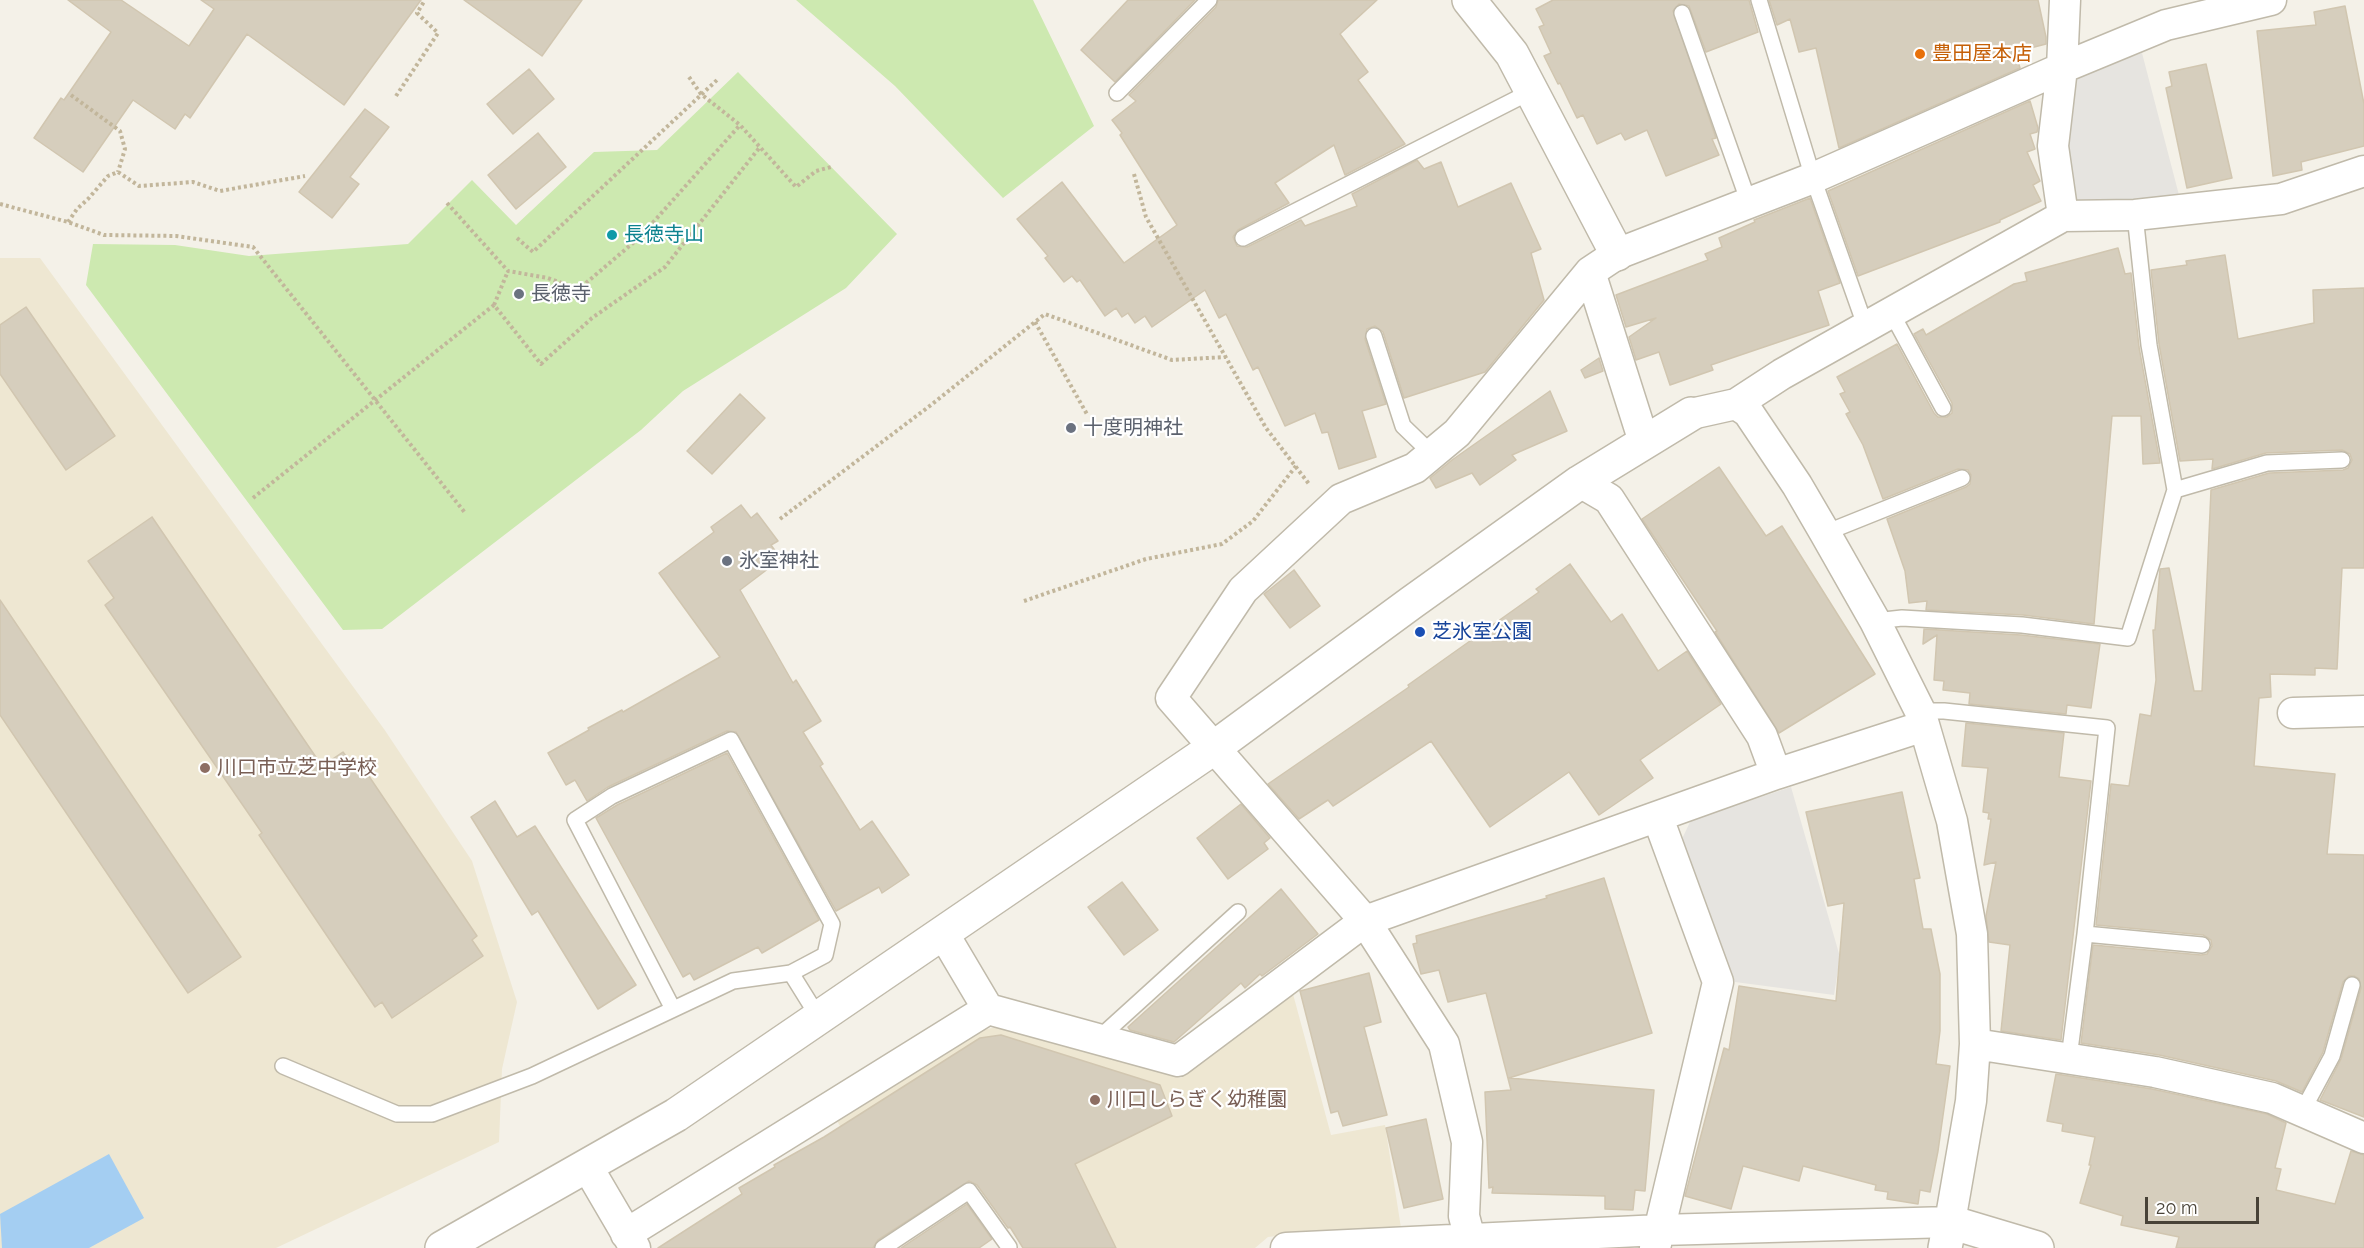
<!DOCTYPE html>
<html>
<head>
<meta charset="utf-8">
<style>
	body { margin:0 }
	#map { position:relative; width:2364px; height:1248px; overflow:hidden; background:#f4f1e8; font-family:Raleway,sans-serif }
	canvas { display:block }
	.scale { position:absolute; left:2145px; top:1197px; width:114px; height:27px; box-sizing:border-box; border:3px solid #484237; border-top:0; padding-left:8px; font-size:18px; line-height:21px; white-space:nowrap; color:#484237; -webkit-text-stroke:4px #fff; paint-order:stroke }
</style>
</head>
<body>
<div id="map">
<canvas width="2364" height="1248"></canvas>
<div class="scale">20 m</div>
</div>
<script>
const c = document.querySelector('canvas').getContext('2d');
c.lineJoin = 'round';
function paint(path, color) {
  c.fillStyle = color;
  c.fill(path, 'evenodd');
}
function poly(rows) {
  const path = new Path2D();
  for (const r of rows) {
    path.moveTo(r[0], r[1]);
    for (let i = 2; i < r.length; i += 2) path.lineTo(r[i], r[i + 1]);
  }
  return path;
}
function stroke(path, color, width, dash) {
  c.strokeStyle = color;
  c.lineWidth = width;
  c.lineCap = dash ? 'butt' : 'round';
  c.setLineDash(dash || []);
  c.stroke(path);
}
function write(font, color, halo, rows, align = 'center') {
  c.font = font + ' Raleway,"Noto Sans JP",sans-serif';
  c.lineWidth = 4.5;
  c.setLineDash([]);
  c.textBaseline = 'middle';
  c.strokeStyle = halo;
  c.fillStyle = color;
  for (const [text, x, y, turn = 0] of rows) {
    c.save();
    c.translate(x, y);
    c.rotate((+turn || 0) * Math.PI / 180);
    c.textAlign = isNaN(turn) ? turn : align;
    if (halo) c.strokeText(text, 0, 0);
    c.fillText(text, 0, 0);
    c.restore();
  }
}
paint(poly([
	[0,258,40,258,384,729,472,861,517,1002,502,1069,499,1142,276,1248,0,1248],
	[1293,994,1331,1135,1385,1125,1401,1228,1301,1233,1268,1237,1255,1248,1050,1248,999,1158,872,1180,837,1121,972,1032,997,1027,1181,1078]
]), '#eee7d2');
paint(poly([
	[796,0,1033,0,1094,126,1003,198,895,86],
	[738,72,897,234,846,288,683,391,641,430,382,629,343,630,86,285,93,244,175,245,249,256,408,244,472,180,516,225,594,152,657,150]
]), '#cde9b0');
paint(poly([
	[2142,53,2180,199,2074,204,2060,152,2073,76],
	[1791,787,1840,957,1834,995,1735,982,1681,841,1691,820]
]), '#e6e4e0');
paint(poly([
	[109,1154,144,1218,89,1248,2,1248,0,1214]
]), '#a4cef2');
const building = poly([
	[68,0,121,0,189,46,214,9,201,0,421,0,344,105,247,34,190,118,185,114,175,129,133,100,83,172,34,138,61,98,64,100,111,32,68,0],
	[464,0,582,0,542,56,464,0],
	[1128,0,1195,0,1115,82,1081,50,1128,0],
	[1218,0,1377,0,1340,34,1368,72,1358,80,1405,144,1345,175,1334,145,1275,183,1289,203,1238,230,1233,237,1237,246,1247,247,1301,220,1305,226,1357,206,1352,194,1417,160,1424,169,1441,162,1458,207,1511,183,1541,249,1531,253,1544,300,1485,372,1404,398,1383,332,1375,326,1367,329,1365,339,1386,404,1362,411,1376,457,1339,469,1328,432,1322,433,1315,413,1285,426,1258,367,1253,370,1226,314,1219,318,1205,290,1152,327,1145,316,1135,323,1128,313,1122,317,1116,308,1105,316,1080,280,1077,282,1072,276,1064,282,1045,258,1048,256,1017,219,1062,182,1124,263,1177,225,1120,135,1122,133,1112,120,1136,101,1129,95,1216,7,1218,0],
	[1553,0,1749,0,1758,32,1706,52,1689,6,1679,4,1673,11,1716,138,1712,139,1719,155,1666,176,1647,130,1625,140,1621,133,1597,144,1583,115,1577,118,1560,83,1558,84,1544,56,1551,53,1539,27,1544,25,1536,9,1553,0],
	[1769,0,2038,0,2046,37,2046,44,2015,52,2020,68,1839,148,1816,48,1799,52,1790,19,1777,25,1769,0],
	[2345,6,2364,104,2364,146,2301,162,2302,170,2273,176,2257,31,2316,25,2314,12,2345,6],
	[2206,64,2232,178,2187,188,2166,88,2172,86,2169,72,2206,64],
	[529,69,554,99,513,134,487,104,529,69],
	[2030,101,2038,128,2037,132,2030,134,2035,149,2027,152,2040,181,2033,185,2041,201,2000,220,2000,222,1858,276,1828,191,2030,101],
	[365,109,389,127,350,177,359,184,332,218,299,192,365,109],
	[538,133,566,167,516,209,488,175,538,133],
	[1810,198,1840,283,1818,291,1829,325,1711,365,1713,370,1670,385,1659,352,1636,360,1629,337,1656,318,1626,327,1616,295,1708,260,1705,254,1722,247,1719,238,1755,222,1754,220,1810,198],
	[2118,248,2125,274,2131,273,2139,347,2160,463,2143,464,2141,416,2112,416,2094,624,2023,615,1926,610,1927,601,1909,603,1905,571,1887,519,1966,487,1970,484,1971,475,1968,470,1958,469,1883,499,1863,445,1846,414,1850,412,1840,394,1845,392,1837,377,1897,344,1934,413,1938,417,1947,417,1952,413,1952,403,1914,334,1923,329,1926,335,2014,284,2027,281,2025,273,2118,248],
	[2225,255,2238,339,2314,323,2313,290,2364,288,2364,568,2342,568,2337,669,2315,668,2315,675,2270,674,2271,697,2259,698,2254,766,2335,774,2327,854,2364,855,2364,1117,2320,1100,2341,1059,2361,988,2359,979,2354,976,2349,976,2343,982,2323,1052,2302,1092,2276,1081,2159,1055,2081,1043,2093,945,2201,955,2207,954,2212,946,2211,940,2203,935,2096,925,2111,784,2129,786,2140,714,2151,716,2156,680,2153,630,2155,630,2160,569,2169,568,2194,691,2202,691,2211,490,2269,473,2343,470,2348,468,2352,460,2350,454,2342,450,2266,453,2212,469,2213,459,2180,461,2159,344,2151,270,2187,265,2186,261,2225,255],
	[26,307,115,436,66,470,0,374,0,325,26,307],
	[1599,358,1603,371,1585,378,1581,370,1599,358],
	[1550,391,1567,431,1512,455,1516,460,1480,485,1472,473,1436,488,1430,478,1452,460,1550,391],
	[740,394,765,418,712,474,687,451,740,394],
	[1719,467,1766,536,1782,526,1875,674,1779,733,1715,632,1717,631,1642,519,1719,467],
	[741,505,751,518,757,513,778,541,771,545,781,559,740,590,793,683,796,680,821,721,803,732,823,764,820,766,860,830,872,821,909,875,882,893,879,887,836,911,736,732,727,731,608,787,587,801,575,780,566,785,548,753,589,730,588,728,622,710,623,712,720,657,659,573,714,532,711,527,741,505],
	[152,517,322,766,343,752,354,767,360,763,477,936,472,940,483,956,392,1018,382,1002,375,1007,259,835,262,833,105,605,114,598,88,561,152,517],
	[1570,564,1611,622,1622,614,1658,671,1687,651,1721,704,1640,760,1653,778,1599,815,1569,772,1490,827,1431,741,1333,806,1328,800,1299,819,1268,784,1409,687,1408,685,1539,592,1536,589,1570,564],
	[1294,570,1320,606,1290,628,1264,594,1294,570],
	[0,600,241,957,188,993,0,715,0,600],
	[1924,629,2021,635,2100,644,2091,708,2067,705,2066,714,1969,704,1970,693,1943,690,1944,681,1934,680,1937,635,1923,644,1924,629],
	[1966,723,2064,733,2059,777,2091,781,2061,1040,2001,1031,2010,945,1989,942,1986,916,1996,862,1984,865,1991,819,1988,819,1989,813,1983,812,1988,768,1962,766,1966,723],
	[727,753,819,920,762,953,758,947,694,980,690,973,683,977,596,818,617,805,727,753],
	[1902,792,1920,878,1914,879,1923,929,1931,929,1940,974,1940,1031,1936,1064,1950,1066,1938,1151,1930,1192,1920,1190,1918,1204,1887,1199,1888,1192,1875,1190,1876,1185,1803,1166,1799,1181,1743,1166,1731,1209,1685,1196,1724,1048,1729,1050,1739,986,1836,1001,1844,903,1828,906,1806,812,1902,792],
	[495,801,517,837,535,826,636,985,598,1009,538,911,532,915,471,817,495,801],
	[1241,804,1270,838,1264,843,1268,849,1228,879,1197,838,1241,804],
	[1604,878,1652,1033,1509,1078,1654,1090,1645,1191,1635,1190,1633,1210,1605,1209,1605,1196,1492,1193,1493,1187,1489,1188,1485,1092,1511,1090,1486,993,1448,1002,1439,970,1421,974,1413,944,1417,943,1416,936,1547,898,1546,896,1604,878],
	[1122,882,1158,930,1124,955,1088,907,1122,882],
	[1281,889,1318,934,1262,976,1260,974,1245,988,1241,983,1174,1042,1130,1030,1128,1027,1281,889],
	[1369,973,1381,1022,1364,1027,1387,1115,1343,1126,1338,1111,1331,1113,1300,991,1369,973],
	[1001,1035,1160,1085,1172,1116,1075,1164,1116,1248,1023,1248,1010,1227,1008,1228,977,1185,969,1181,878,1240,873,1248,658,1248,742,1194,739,1188,775,1167,774,1165,824,1137,980,1038,1001,1035],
	[2056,1074,2152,1089,2267,1114,2286,1123,2275,1168,2281,1169,2276,1190,2335,1204,2351,1151,2364,1155,2364,1248,2176,1248,2179,1237,2121,1225,2123,1216,2080,1203,2091,1165,2089,1165,2095,1137,2062,1131,2063,1124,2047,1121,2056,1074],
	[1426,1119,1443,1199,1404,1208,1386,1128,1426,1119],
	[967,1204,992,1239,979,1248,901,1248,967,1204]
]);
paint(building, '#d6cebd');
stroke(building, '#d1c6b0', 1.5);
const service = poly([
	[1759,0,1813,178,1866,328],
	[1682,13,1749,203],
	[1117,93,1209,0],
	[1243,238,1532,91],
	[1891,312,1943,408],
	[1374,336,1403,426,1432,454],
	[2175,490,2267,463,2342,460],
	[1825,533,1962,478],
	[1875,621,1902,618,2022,625,2128,638,2175,490,2149,345,2135,215],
	[1920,711,1944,711,2107,728,2085,934,2069,1058],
	[2085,934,2202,945],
	[673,1009,575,820,612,796,731,740,832,924,825,955,791,973],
	[1098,1039,1238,912],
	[283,1066,397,1114,432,1114,532,1076,733,981,791,973,819,1018],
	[2303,1110,2332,1056,2352,985],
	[883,1248,969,1191,1009,1247]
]);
const minor = poly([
	[2063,216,2053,146,2062,68,2065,0],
	[1590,272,1644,442],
	[1736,404,1782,374,2063,216,2135,215,2281,199,2364,171],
	[1580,482,1609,499,1762,736,1776,774],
	[2293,713,2364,711],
	[943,933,988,1009,1178,1061,1365,921,1776,774,1924,726],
	[1975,1044,2155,1072,2272,1098,2364,1138],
	[587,1166,635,1248],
	[626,1234,988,1009],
	[1286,1248,1660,1230,1950,1222,1971,1101,1975,1044,1972,934,1952,821,1920,711,1875,621,1825,533,1797,485,1748,412,1736,404,1691,414],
	[1470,1248,1470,1239,1464,1216,1467,1142,1444,1044,1365,921,1171,698,1243,590,1341,499,1415,468,1457,433,1590,272,1617,254,1813,178,2062,68,2166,25,2271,0],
	[1655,1248,1718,982,1658,818]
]);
const tertiary = poly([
	[1469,0,1512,54,1617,254],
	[442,1248,676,1115,1215,747,1411,603,1580,482,1691,414],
	[1945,1248,1950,1222,2037,1248]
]);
stroke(service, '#c0baaa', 18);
stroke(minor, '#c0baaa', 33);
stroke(tertiary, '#c0baaa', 36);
stroke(poly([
	[689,77,701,94,740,125,796,187,816,171,831,167],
	[71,95,120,131,125,149,118,172],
	[396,96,438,33,417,13,425,0],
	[1134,174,1146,217,1266,428,1309,484],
	[447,203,508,271,548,278,579,289,640,237,740,125],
	[0,204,68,222,104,235,176,236,253,247,466,514],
	[68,222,77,209,88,199,108,176,118,172,139,186,193,182,220,191,305,176],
	[517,238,533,252,717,80],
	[494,305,508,271],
	[1035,322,1088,416],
	[253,498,494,305,541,364,592,318,665,267,760,147],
	[780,519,931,405,1045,314,1172,360,1226,357],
	[1024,601,1146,559,1222,544,1253,521,1296,466]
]), '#c2b69b', 4, [3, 3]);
stroke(service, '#fff', 15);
stroke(minor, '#fff', 30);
stroke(tertiary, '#fff', 33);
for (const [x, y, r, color] of [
	[1920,54,6,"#e8710a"],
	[612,235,6,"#0f9aa8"],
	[519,294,6,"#6b7280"],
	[1071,428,6,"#6b7280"],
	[727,561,6,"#6b7280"],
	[1420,632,6,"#1a4fb4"],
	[205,768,6,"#8d6e63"],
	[1095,1100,6,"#8d6e63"]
]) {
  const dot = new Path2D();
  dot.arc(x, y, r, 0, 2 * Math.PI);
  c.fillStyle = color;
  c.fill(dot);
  stroke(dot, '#fff', 2);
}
write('20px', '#c56008', '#fff', [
	["豊田屋本店",1932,54]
], 'left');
write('20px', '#0d838f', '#fff', [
	["長徳寺山",624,235]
], 'left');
write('20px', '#5b616d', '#fff', [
	["長徳寺",531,294],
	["十度明神社",1083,428],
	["氷室神社",739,561]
], 'left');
write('20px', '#164399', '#fff', [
	["芝氷室公園",1432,632]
], 'left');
write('20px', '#785e54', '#fff', [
	["川口市立芝中学校",217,768],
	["川口しらぎく幼稚園",1107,1100]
], 'left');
</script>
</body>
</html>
